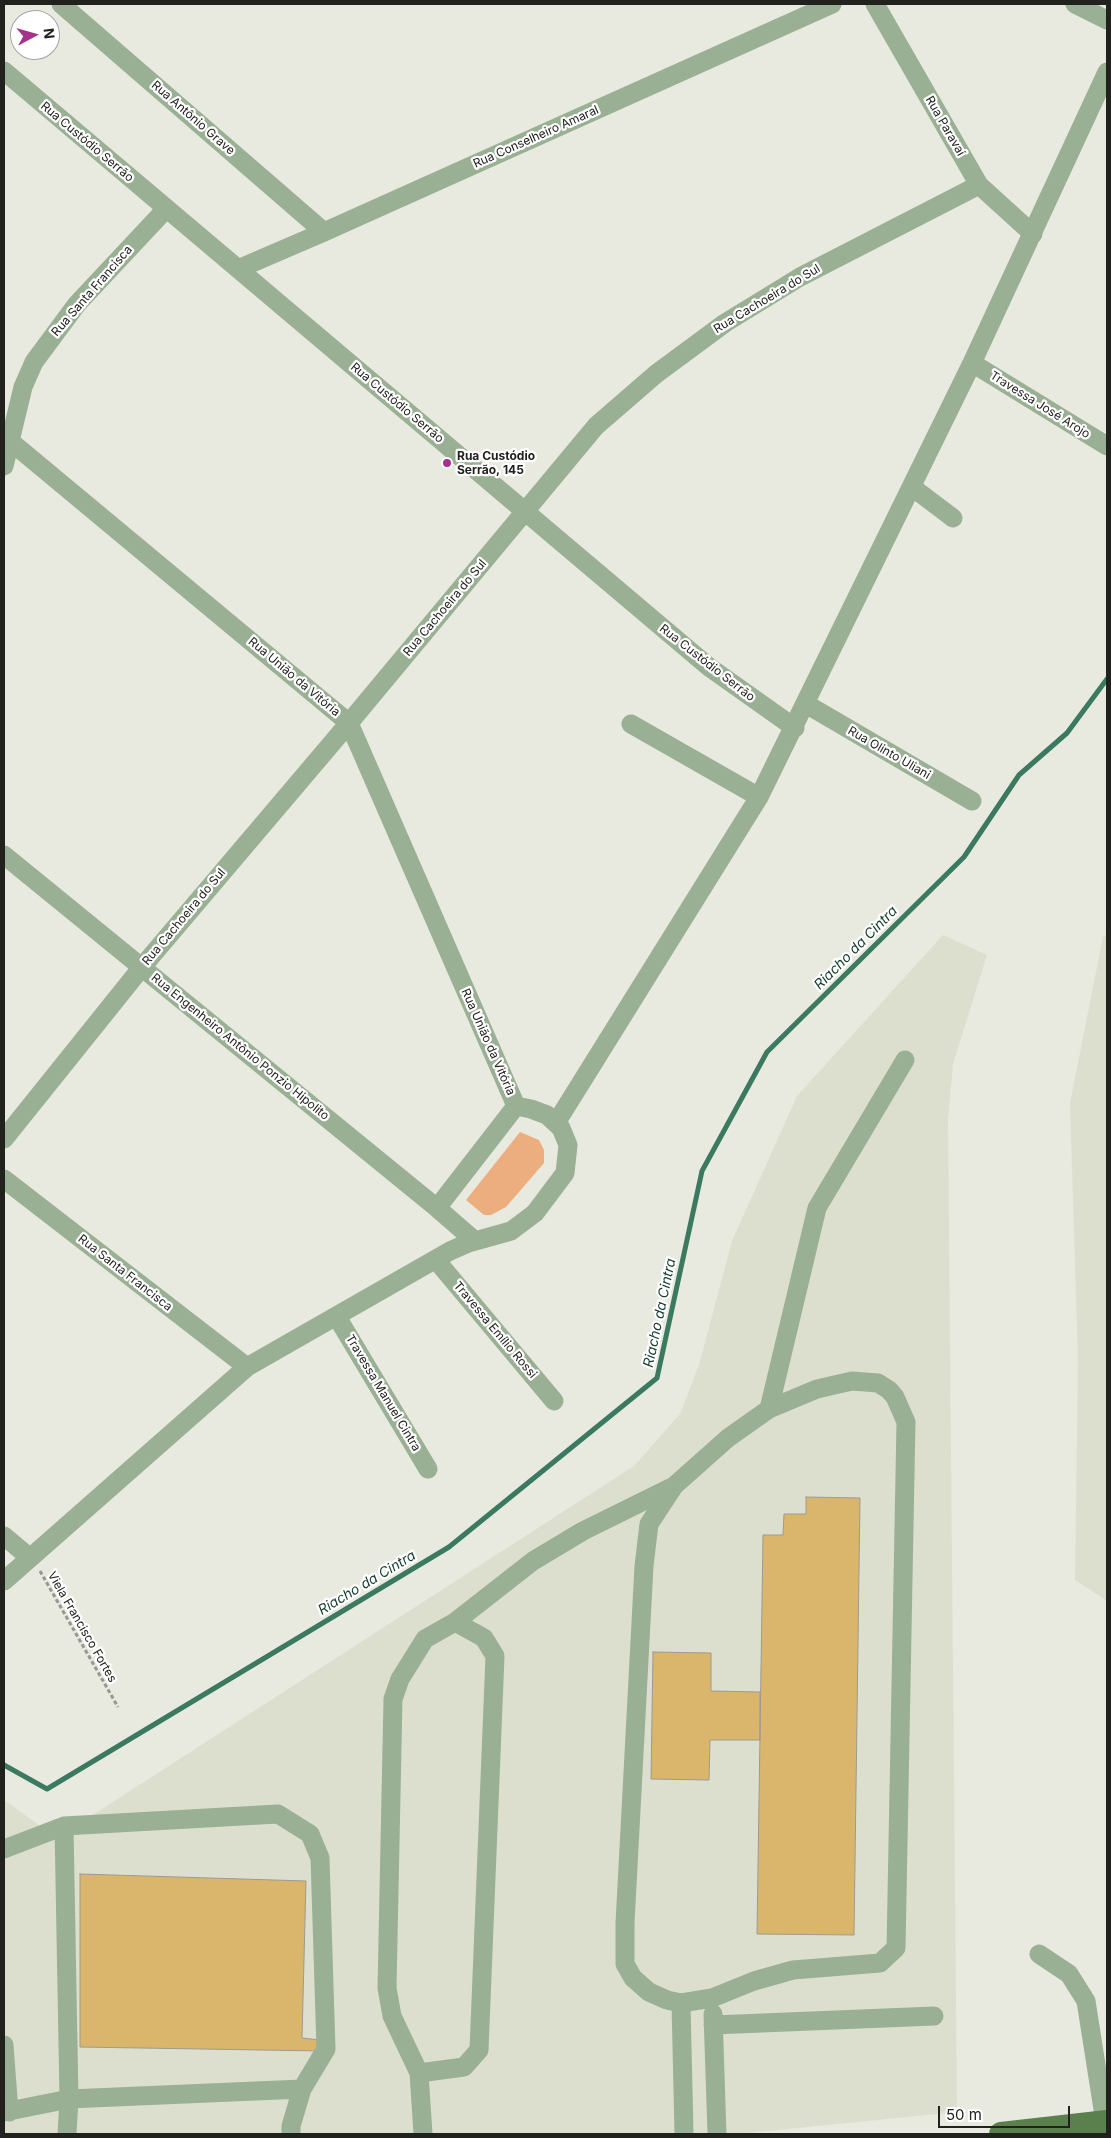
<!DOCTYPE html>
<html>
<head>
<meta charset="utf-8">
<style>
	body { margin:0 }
	#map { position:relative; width:1111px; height:2138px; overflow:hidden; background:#e8e9df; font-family:Inter,sans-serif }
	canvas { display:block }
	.frame { position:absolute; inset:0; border:5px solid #21211e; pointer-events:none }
	.north { position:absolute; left:10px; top:10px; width:50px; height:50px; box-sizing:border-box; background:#fff; border:1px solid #a6a6a5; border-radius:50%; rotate:84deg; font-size:14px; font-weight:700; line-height:20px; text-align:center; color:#21211e }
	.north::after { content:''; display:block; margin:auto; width:18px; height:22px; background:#a5328d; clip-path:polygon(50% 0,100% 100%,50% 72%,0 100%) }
	.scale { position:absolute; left:938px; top:2106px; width:132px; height:22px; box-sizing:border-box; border:2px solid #21211e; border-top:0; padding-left:6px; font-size:15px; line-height:18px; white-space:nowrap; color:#21211e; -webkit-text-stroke:4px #fff; paint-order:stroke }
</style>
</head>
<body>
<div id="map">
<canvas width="1111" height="2138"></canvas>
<div class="frame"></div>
<div class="north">N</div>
<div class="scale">50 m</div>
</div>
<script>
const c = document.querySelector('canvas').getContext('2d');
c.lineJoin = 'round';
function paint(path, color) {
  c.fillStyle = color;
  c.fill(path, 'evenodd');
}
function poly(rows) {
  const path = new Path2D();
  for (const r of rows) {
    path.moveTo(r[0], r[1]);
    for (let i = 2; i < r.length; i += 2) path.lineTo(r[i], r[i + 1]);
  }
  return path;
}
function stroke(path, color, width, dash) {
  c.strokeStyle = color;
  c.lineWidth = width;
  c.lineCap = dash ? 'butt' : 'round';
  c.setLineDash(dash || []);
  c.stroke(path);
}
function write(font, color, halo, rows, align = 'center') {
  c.font = font + ' Inter,sans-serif';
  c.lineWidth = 4.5;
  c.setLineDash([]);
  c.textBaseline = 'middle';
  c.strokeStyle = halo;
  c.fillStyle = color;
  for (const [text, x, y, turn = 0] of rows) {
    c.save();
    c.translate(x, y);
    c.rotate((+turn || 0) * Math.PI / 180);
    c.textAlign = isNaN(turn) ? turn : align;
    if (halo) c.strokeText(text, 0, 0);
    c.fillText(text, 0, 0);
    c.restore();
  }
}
paint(poly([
	[1107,934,1107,1601,1075,1580,1078,1361,1070,1103,1103,937],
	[943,935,987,955,953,1064,948,1121,957,2112,738,2134,4,2134,4,1800,57,1838,634,1466,680,1414,699,1365,732,1241,797,1096]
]), '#dddfce');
paint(poly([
	[520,1132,539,1140,544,1150,544,1163,506,1207,491,1215,484,1215,466,1200]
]), '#edae7f');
stroke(poly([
	[4,1765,47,1789,449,1547,657,1378,702,1171,767,1052,964,857,1019,775,1067,733,1107,679]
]), '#3b7a60', 5);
const building = poly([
	[806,1497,860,1498,854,1935,757,1934,763,1535,783,1535,784,1514,806,1514,806,1497],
	[653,1652,711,1653,711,1691,760,1692,760,1740,710,1740,709,1780,651,1779,653,1652],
	[80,1874,306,1881,302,2038,320,2040,321,2051,80,2047,80,1874]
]);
paint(building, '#dab66c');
stroke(building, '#9d9a92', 1);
stroke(poly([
	[40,1571,118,1707]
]), '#969790', 3, [4, 2.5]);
stroke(poly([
	[61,4,324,232],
	[875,4,979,185,1033,234],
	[1075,4,1107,20],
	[4,71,709,667,795,728],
	[238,269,324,232,832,4],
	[972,363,1107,446],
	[10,441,349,723,516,1106],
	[4,466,23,387,34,362,77,304,166,209],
	[912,487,953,518],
	[806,704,972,801],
	[631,724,759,797],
	[4,855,437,1208,475,1241],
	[556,1123,759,797,972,363,1107,72],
	[4,1139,142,967,349,723,596,426,656,374,725,323,800,277,979,185],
	[4,1179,247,1367],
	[436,1260,554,1401],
	[337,1317,428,1469],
	[852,1381,878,1383,889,1390,895,1397,906,1422,896,1948,880,1963,793,1970,754,1981,712,1998,681,2003,667,2000,649,1992,633,1978,625,1964,625,1923,644,1566,649,1524,674,1486,728,1438,769,1409,817,1389,852,1381],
	[769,1409,817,1208,905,1060],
	[4,1536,29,1557],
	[4,1581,247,1367,450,1251,468,1243,511,1231,535,1213,565,1173,568,1145,561,1128,547,1115,531,1109,516,1106,437,1208],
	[455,1622,533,1561,583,1531,670,1488],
	[64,1826,69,2099,67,2134],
	[4,1849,64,1826,278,1814,310,1834,320,1858,326,2049,302,2089,291,2126,291,2134],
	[1039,1954,1069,1974,1086,2001,1105,2122],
	[681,2003,684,2134],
	[713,2014,717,2134],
	[713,2025,934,2016],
	[4,2045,9,2112],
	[419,2073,464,2067,479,2050,495,1656,484,1638,455,1622,425,1639,400,1679,393,1699,387,1988,392,2016,419,2073,423,2134],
	[4,2112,69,2099,302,2089]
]), '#9ab094', 19);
stroke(poly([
	[1001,2134,1107,2122]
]), '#59804d', 24);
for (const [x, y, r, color] of [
	[447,463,5,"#a5328d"]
]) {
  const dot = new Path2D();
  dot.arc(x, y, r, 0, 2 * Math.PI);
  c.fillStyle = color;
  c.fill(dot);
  stroke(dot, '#fff', 2);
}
write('12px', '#21211e', '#fff', [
	["Rua Antônio Grave",193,118,41],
	["Rua Paravaí",945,126,60],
	["Rua Conselheiro Amaral",536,137,-24],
	["Rua Custódio Serrão",87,142,40],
	["Rua Santa Francisca",92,291,-49],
	["Rua Cachoeira do Sul",767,299,-31],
	["Rua Custódio Serrão",397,403,40],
	["Travessa José Arojo",1040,405,32],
	["Rua Cachoeira do Sul",445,608,-50],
	["Rua Custódio Serrão",707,663,38],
	["Rua União da Vitória",294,677,40],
	["Rua Olinto Uliani",889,753,30],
	["Rua Cachoeira do Sul",184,917,-50],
	["Rua União da Vitória",488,1042,66],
	["Rua Engenheiro Antônio Ponzio Hipolito",240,1047,39],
	["Rua Santa Francisca",125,1273,38],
	["Travessa Emílio Rossi",495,1330,50],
	["Travessa Manuel Cintra",383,1393,59],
	["Viela Francisco Fortes",82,1627,60]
]);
write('bold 12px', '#21211e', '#fff', [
	["Rua Custódio",457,456],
	["Serrão, 145",457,470]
], 'left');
write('italic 14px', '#173e2f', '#fff', [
	["Riacho da Cintra",856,948,-45],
	["Riacho da Cintra",660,1313,-78],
	["Riacho da Cintra",367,1583,-31]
]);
</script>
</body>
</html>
